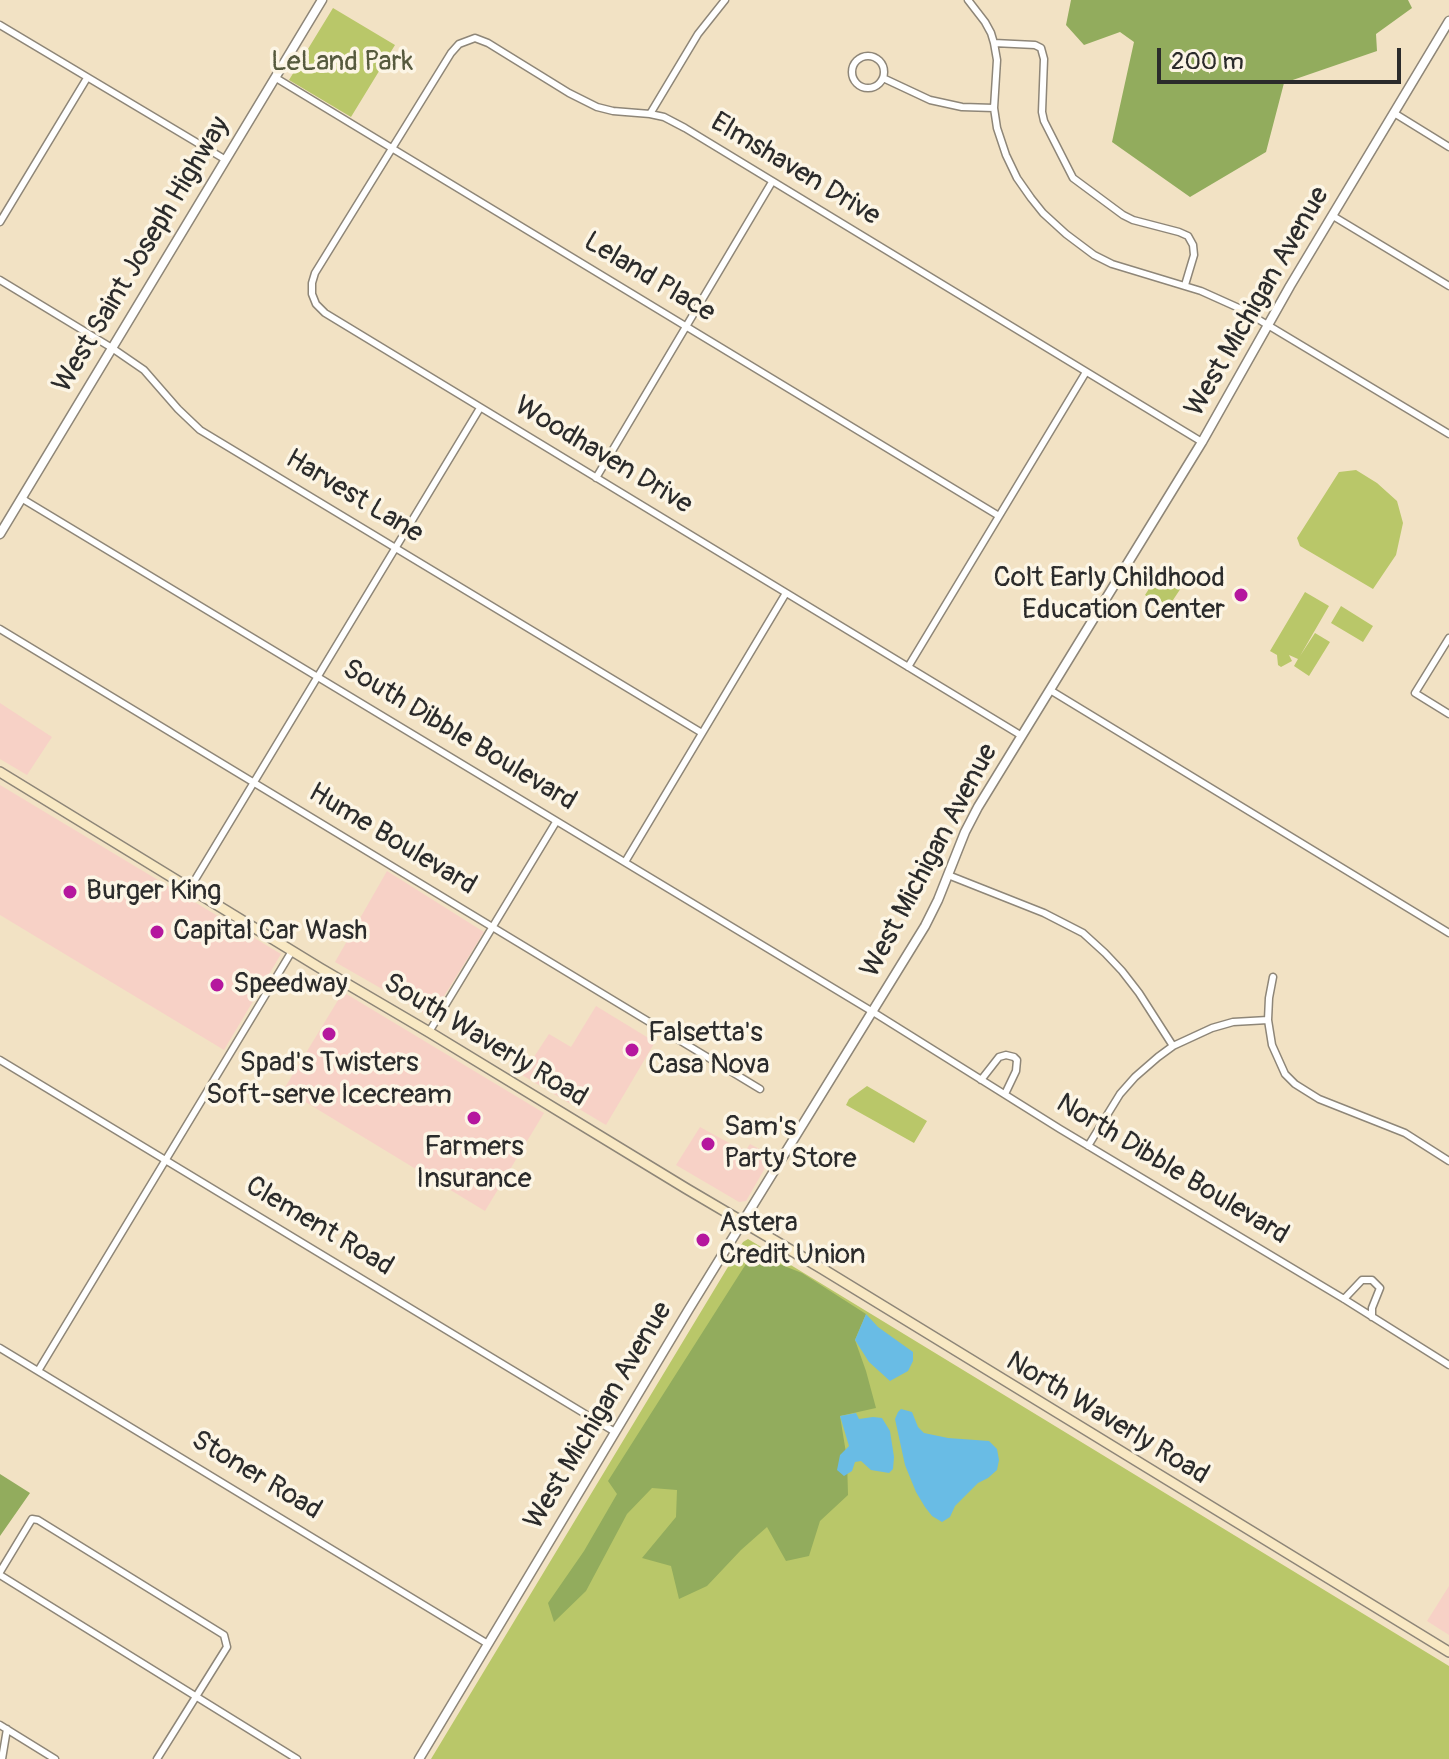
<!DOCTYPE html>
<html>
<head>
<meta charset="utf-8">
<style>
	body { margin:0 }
	#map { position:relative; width:1449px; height:1759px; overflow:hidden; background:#f2e2c4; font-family:Pangolin,sans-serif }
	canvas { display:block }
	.scale { position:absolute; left:1157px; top:48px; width:244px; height:36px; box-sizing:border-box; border:4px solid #2b2b2b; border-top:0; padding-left:10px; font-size:24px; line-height:28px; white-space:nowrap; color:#2b2b2b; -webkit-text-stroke:6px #fcf5e5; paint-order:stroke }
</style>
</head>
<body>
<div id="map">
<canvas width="1449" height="1759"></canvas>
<div class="scale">200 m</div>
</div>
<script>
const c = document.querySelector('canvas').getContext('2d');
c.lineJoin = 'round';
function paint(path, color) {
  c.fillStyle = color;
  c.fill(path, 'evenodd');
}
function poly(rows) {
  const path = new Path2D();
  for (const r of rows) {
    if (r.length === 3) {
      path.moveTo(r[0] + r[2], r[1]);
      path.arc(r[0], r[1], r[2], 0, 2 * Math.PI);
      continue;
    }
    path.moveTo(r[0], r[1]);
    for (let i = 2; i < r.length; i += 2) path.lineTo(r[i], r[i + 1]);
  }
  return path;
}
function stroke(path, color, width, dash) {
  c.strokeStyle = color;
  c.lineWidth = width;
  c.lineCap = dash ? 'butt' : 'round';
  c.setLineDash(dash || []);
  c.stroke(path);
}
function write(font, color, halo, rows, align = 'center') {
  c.font = font + ' Pangolin,sans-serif';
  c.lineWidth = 7;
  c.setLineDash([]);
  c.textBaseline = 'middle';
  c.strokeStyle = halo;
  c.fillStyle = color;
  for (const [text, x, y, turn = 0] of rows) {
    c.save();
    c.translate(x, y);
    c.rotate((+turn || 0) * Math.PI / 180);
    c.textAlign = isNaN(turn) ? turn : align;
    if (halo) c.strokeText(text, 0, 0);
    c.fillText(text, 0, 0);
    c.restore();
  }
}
paint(poly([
	[0,703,52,737,27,775,0,759],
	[0,785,281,954,224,1050,0,915],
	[387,871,484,932,431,1017,335,962],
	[343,992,544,1113,485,1211,284,1089],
	[596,1006,655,1042,606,1125,522,1075,549,1034,571,1047],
	[700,1127,731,1144,746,1150,750,1144,772,1156,746,1201,739,1202,676,1165],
	[1449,1586,1449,1635,1427,1621]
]), '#f7d1c6');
paint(poly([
	[333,8,395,45,351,117,289,80],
	[1356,470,1377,483,1397,501,1403,523,1396,555,1373,589,1300,546,1297,538,1339,472],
	[1165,578,1181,588,1167,609,1145,595,1154,581],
	[1305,592,1329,606,1300,656,1315,633,1330,642,1309,676,1294,666,1298,659,1289,655,1292,661,1281,667,1278,665,1277,655,1270,651],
	[1341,606,1373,626,1363,642,1331,623],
	[867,1086,927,1121,914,1143,846,1105,849,1099],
	[748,1239,1449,1666,1449,1759,431,1759,743,1242]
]), '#b9c769');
paint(poly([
	[1071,0,1408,0,1412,8,1376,34,1377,51,1284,83,1266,152,1190,197,1112,142,1134,42,1120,32,1084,45,1066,25],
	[751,1256,769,1260,802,1273,866,1314,855,1340,866,1371,876,1408,840,1416,847,1459,848,1495,820,1521,809,1556,786,1561,767,1527,741,1550,707,1586,679,1599,671,1566,642,1558,676,1517,677,1490,652,1488,627,1514,586,1591,554,1622,548,1603,584,1551,617,1494,608,1481],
	[0,1474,30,1493,0,1536]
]), '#92ac5d');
paint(poly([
	[866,1314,878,1327,913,1352,913,1361,908,1371,890,1381,869,1362,855,1340],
	[901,1409,912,1412,918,1427,924,1433,948,1438,989,1441,997,1449,999,1460,997,1470,988,1478,978,1483,955,1506,950,1517,942,1522,932,1516,925,1507,916,1492,905,1465,895,1419,898,1412],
	[856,1413,859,1419,873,1417,882,1418,890,1431,894,1457,893,1469,889,1473,871,1470,861,1461,855,1462,852,1471,844,1476,837,1470,840,1455,849,1446,840,1416]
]), '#69bce5');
const minor = poly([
	[968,0,985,22,991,33,994,43,997,60,994,108,997,128,1006,155,1017,178,1031,198,1043,213,1066,234,1094,255,1112,264,1201,291,1241,309,1449,434],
	[0,25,226,160],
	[994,43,1035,45,1041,48,1044,59,1042,112,1044,121,1073,178,1123,215,1133,220,1179,232,1188,236,1193,245,1194,255,1185,285],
	[868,72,16],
	[276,78,999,516],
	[883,78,930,100,962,107,994,108],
	[1394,113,1449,147],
	[650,114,698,34,725,0],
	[1333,216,1449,286],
	[0,222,87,78],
	[0,280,112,348,144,370,178,409,200,430,702,733],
	[596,478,772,182],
	[21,498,873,1012,1060,1129,1344,1299,1449,1365],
	[0,629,760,1089],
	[1449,638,1415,693,1449,714],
	[908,667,1086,372],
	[1050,690,1449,933],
	[1022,736,325,313,316,304,312,294,312,283,315,273,451,53,459,44,475,38,488,43,569,93,597,107,613,111,650,114,664,117,685,128,1202,442],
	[625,862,786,593],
	[948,875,1044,913,1083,933,1105,953,1122,971,1139,993,1173,1046],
	[190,888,480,408],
	[1273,977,1269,998,1268,1020,1272,1045,1285,1074,1295,1084,1319,1099,1405,1133,1449,1161],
	[429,1032,556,822],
	[0,1060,615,1432],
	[981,1080,999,1057,1006,1055,1014,1057,1017,1060,1016,1071,1005,1094],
	[1088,1146,1120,1094,1135,1077,1158,1057,1173,1046,1212,1028,1233,1022,1268,1020],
	[1344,1299,1362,1280,1372,1280,1380,1288,1372,1308,1372,1317],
	[0,1348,488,1644],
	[38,1371,292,951],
	[0,1572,32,1519,38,1520,224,1635,227,1647,157,1759],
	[0,1575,297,1759],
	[0,1725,55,1759],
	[2,1759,7,1729]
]);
const tertiary = poly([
	[0,534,322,0],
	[419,1759,689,1309,925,926,938,900,965,832,978,807,1202,442,1290,286,1449,21]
]);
const secondary = poly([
	[0,772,320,968,429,1032,687,1189,821,1268,1449,1652]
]);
stroke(minor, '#8e8678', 9);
stroke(tertiary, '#8e8678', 11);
stroke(secondary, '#8e8678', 12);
stroke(minor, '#fff', 6);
stroke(tertiary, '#fff', 8);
stroke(secondary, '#f8e8c3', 9);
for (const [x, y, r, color] of [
	[1241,595,8,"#b5179e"],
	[70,892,8,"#b5179e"],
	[157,932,8,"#b5179e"],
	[217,985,8,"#b5179e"],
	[329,1034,8,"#b5179e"],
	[632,1050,8,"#b5179e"],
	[474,1118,8,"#b5179e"],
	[708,1144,8,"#b5179e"],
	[703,1240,8,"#b5179e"]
]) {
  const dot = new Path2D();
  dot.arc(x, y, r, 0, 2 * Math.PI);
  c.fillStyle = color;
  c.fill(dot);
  stroke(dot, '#fcf5e5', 3);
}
write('28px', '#565a3e', '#fcf5e5', [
	["LeLand Park",342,63]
]);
write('28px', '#2b2b2b', '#fcf5e5', [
	["Elmshaven Drive",795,170,31],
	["West Saint Joseph Highway",142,255,-59],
	["Leland Place",649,278,31],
	["West Michigan Avenue",1258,302,-60],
	["Woodhaven Drive",603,456,31],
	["Harvest Lane",354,497,31],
	["South Dibble Boulevard",459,736,31],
	["Hume Boulevard",392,840,31],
	["West Michigan Avenue",930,861,-62],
	["South Waverly Road",485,1041,31],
	["North Dibble Boulevard",1172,1170,31],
	["Clement Road",319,1227,31],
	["West Michigan Avenue",599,1416,-59],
	["North Waverly Road",1107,1419,31],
	["Stoner Road",256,1476,31]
]);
write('28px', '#2b2b2b', '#fcf5e5', [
	["Colt Early Childhood",1225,579,"right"],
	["Education Center",1225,611,"right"],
	["Burger King",86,892],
	["Capital Car Wash",173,932],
	["Speedway",233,985],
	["Falsetta's",648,1034],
	["Casa Nova",648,1066],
	["Spad's Twisters",329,1064,"center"],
	["Soft-serve Icecream",329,1096,"center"],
	["Sam's",724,1128],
	["Party Store",724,1160],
	["Farmers",474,1148,"center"],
	["Insurance",474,1180,"center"],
	["Astera",719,1224],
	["Credit Union",719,1256]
], 'left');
</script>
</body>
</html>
